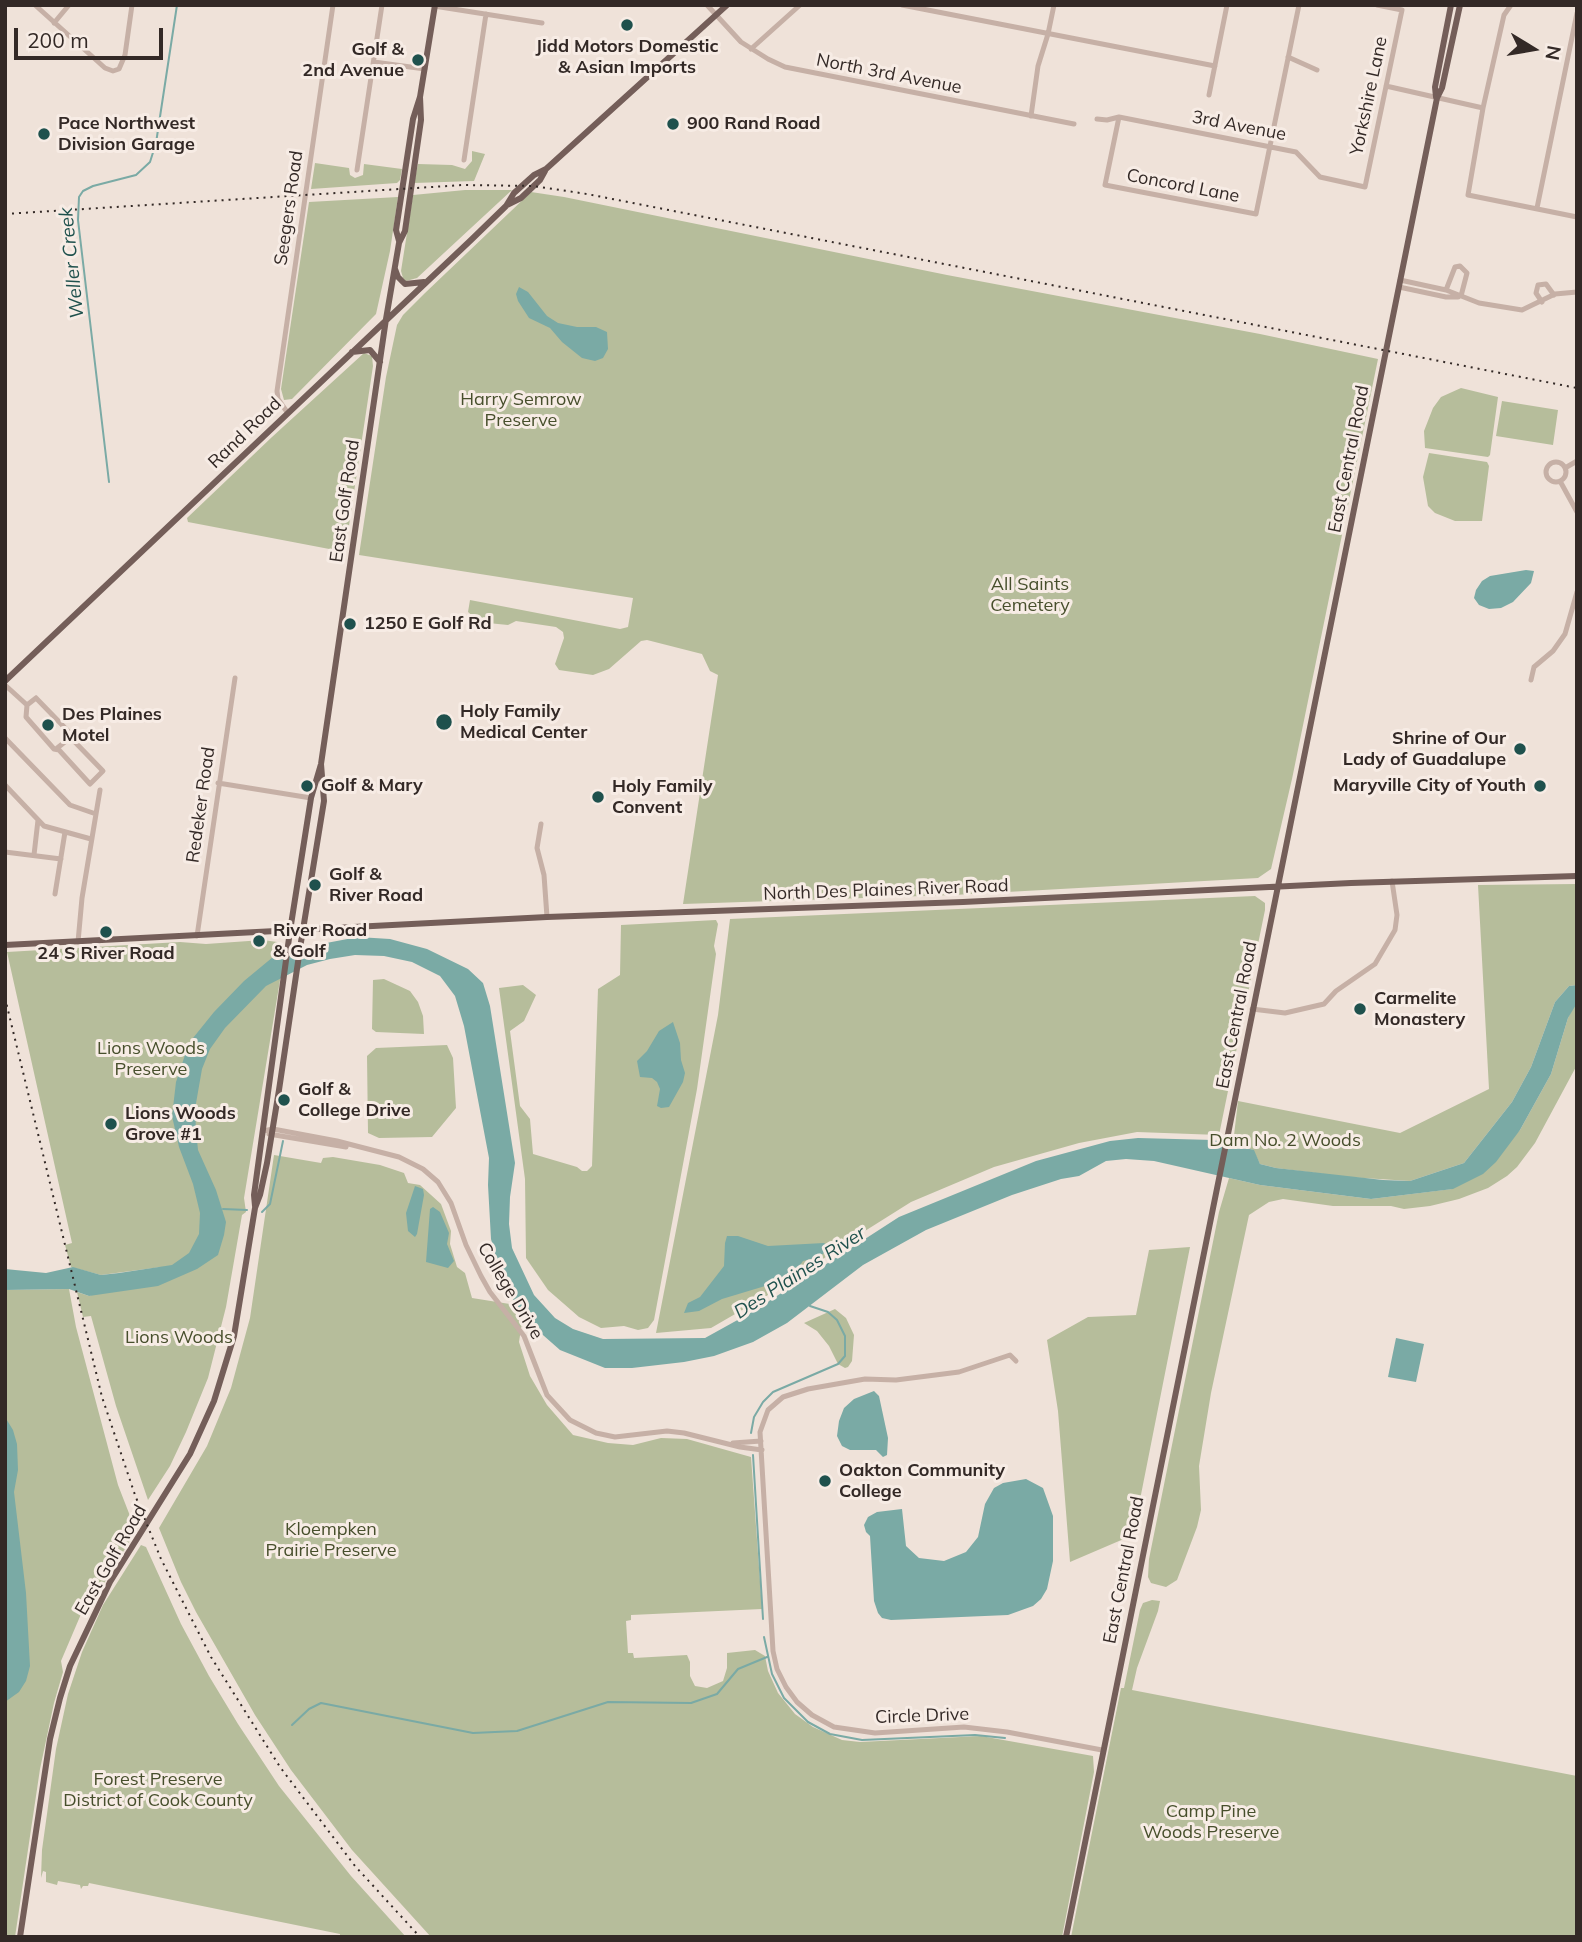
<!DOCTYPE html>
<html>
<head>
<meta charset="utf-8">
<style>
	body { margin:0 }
	#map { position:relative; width:1582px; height:1942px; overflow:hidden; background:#efe2d9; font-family:Mulish,sans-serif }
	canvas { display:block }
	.frame { position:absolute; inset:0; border:7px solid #332926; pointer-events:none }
	.north { position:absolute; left:1498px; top:14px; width:70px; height:70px; -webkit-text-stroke:5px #f7ece5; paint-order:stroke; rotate:101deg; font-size:19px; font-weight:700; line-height:28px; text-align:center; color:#332926 }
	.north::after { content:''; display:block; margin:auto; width:24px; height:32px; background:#332926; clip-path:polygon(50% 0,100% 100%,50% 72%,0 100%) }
	.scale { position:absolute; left:14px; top:28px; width:149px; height:32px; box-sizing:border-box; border:4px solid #332926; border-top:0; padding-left:9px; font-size:21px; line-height:24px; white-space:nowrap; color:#332926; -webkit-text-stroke:5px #f7ece5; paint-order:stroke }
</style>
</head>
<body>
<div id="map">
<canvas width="1582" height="1942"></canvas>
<div class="frame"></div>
<div class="north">N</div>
<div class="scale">200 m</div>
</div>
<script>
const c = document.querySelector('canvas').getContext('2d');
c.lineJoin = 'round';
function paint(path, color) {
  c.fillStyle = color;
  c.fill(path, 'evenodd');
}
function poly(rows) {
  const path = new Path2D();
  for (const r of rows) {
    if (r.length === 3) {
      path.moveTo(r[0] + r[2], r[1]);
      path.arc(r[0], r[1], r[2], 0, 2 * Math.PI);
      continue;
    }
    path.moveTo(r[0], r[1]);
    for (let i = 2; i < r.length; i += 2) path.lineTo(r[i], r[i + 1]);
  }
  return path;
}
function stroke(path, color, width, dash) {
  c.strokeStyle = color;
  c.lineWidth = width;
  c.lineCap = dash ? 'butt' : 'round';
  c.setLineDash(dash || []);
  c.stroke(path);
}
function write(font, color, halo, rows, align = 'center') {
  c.font = font + ' Mulish,sans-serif';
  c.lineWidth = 6;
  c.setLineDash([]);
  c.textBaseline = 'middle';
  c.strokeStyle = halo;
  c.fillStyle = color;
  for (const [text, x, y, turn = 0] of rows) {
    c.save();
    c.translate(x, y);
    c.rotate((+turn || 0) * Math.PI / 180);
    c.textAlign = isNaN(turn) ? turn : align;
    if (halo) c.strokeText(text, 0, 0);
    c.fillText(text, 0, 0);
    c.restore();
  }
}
paint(poly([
	[472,151,485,154,474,181,414,183,418,164,452,165,465,169,472,161],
	[315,163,349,168,350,175,355,178,363,175,364,164,402,169,400,180,397,183,311,189],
	[465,190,512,190,417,278,406,281,403,278,401,271,413,195],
	[531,192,564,197,947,275,1260,334,1378,359,1292,779,1271,869,1258,878,953,895,683,904,718,675,710,671,702,654,647,640,641,641,609,669,593,675,559,670,555,664,564,638,563,632,556,627,516,621,508,625,488,623,475,618,468,612,470,600,620,629,628,627,633,598,359,555,386,377,397,325,403,315,425,293],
	[398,197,390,251,376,314,292,399,284,400,281,389,309,202],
	[364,353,372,356,373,366,345,552,188,522,187,518,272,437],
	[1461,388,1498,397,1490,455,1488,457,1425,448,1424,431,1433,408,1441,397],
	[1502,401,1558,410,1553,445,1496,436],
	[1429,453,1487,462,1489,466,1482,521,1455,521,1435,513,1428,506,1423,477],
	[1577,884,1577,985,1569,986,1555,1002,1531,1067,1512,1102,1464,1163,1410,1181,1347,1177,1276,1168,1260,1164,1253,1150,1233,1144,1238,1101,1400,1133,1489,1089,1478,885],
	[1255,896,1265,903,1265,910,1219,1135,1137,1132,1079,1143,994,1167,911,1202,849,1241,787,1284,711,1328,656,1333,718,1015,730,919],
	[716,920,718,924,714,946,716,954,697,1089,654,1320,648,1328,638,1330,624,1326,601,1328,579,1317,548,1290,526,1258,525,1179,499,988,523,985,536,995,524,1021,510,1031,520,1106,530,1119,533,1154,577,1167,582,1171,587,1171,592,1166,598,989,620,975,621,925],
	[263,940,277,942,283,949,284,956,244,1198,246,1212,242,1215,226,1307,208,1378,186,1432,170,1466,148,1500,116,1406,91,1316,83,1317,77,1292,89,1296,161,1267,101,1275,71,1267,65,1245,72,1243,7,952,180,942,206,944],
	[384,979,410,991,418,1002,423,1016,424,1034,376,1032,372,1029,373,980],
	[1575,1003,1577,1003,1577,1065,1535,1143,1517,1167,1507,1176,1488,1188,1459,1199,1430,1206,1404,1209,1391,1206,1333,1206,1283,1199,1269,1202,1249,1215,1211,1393,1199,1466,1201,1510,1197,1527,1177,1580,1166,1587,1151,1583,1148,1577,1149,1559,1219,1212,1229,1178,1260,1185,1371,1199,1452,1189,1520,1130,1551,1074,1568,1018],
	[447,1045,453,1058,456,1108,432,1137,379,1138,368,1133,367,1056,376,1048],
	[274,1155,321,1163,323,1158,333,1157,380,1165,404,1173,408,1183,420,1185,441,1204,451,1231,450,1244,457,1267,465,1273,472,1298,516,1305,523,1316,519,1342,530,1376,547,1405,573,1435,608,1443,633,1445,661,1438,687,1439,751,1457,762,1609,631,1615,631,1620,626,1621,628,1653,633,1653,634,1658,687,1655,690,1662,690,1676,695,1686,707,1688,723,1681,727,1668,727,1653,755,1650,765,1656,768,1671,778,1693,795,1714,813,1727,842,1740,860,1742,981,1736,1093,1756,1094,1772,1062,1937,431,1937,352,1850,291,1770,255,1715,196,1612,181,1582,159,1528,207,1446,231,1388,250,1318],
	[1190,1247,1133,1535,1070,1562,1058,1411,1047,1340,1088,1317,1136,1315,1149,1250],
	[69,1289,76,1327,118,1485,132,1521,137,1519,138,1523,134,1534,101,1588,95,1584,90,1593,61,1661,63,1672,54,1703,40,1769,15,1937,5,1937,5,1290],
	[835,1309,846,1318,854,1335,852,1361,848,1367,845,1368,838,1364,829,1346,817,1331,804,1323],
	[141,1545,146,1547,181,1624,209,1676,238,1724,279,1786,351,1876,406,1937,340,1937,340,1934,89,1883,88,1886,83,1886,81,1889,80,1885,58,1881,57,1885,46,1882,46,1872,43,1871,41,1878,42,1850,56,1749,68,1694,82,1652,103,1605],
	[1152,1600,1160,1601,1158,1611,1137,1668,1132,1690,1577,1776,1577,1937,1071,1937,1121,1688,1124,1688,1140,1610,1143,1603]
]), '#b6bd9b');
paint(poly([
	[519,287,528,292,547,316,558,323,577,327,596,327,607,332,608,349,603,358,595,361,582,358,562,342,550,328,529,318,518,301,516,294],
	[1526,570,1534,571,1531,583,1513,602,1501,608,1489,609,1479,605,1474,598,1476,590,1482,581,1490,576],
	[358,937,390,939,427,949,468,969,483,983,490,1006,515,1163,510,1197,509,1224,512,1248,534,1295,555,1318,573,1329,603,1339,705,1338,752,1312,899,1217,1036,1161,1110,1141,1138,1138,1213,1140,1254,1150,1260,1164,1276,1168,1383,1180,1410,1181,1464,1163,1512,1102,1531,1067,1555,1002,1569,986,1577,985,1577,1003,1568,1018,1551,1074,1520,1130,1496,1162,1483,1174,1453,1189,1371,1199,1260,1185,1154,1161,1126,1159,1106,1161,1079,1176,1061,1179,1012,1195,926,1230,863,1265,787,1323,753,1342,714,1356,684,1362,632,1368,605,1368,560,1350,527,1321,502,1282,491,1239,488,1185,489,1158,464,1026,455,996,440,976,412,962,384,956,355,955,330,959,307,965,266,986,225,1028,210,1049,202,1069,195,1109,196,1130,198,1150,216,1190,226,1222,224,1235,218,1255,197,1269,158,1286,89,1296,69,1289,5,1290,5,1269,46,1273,73,1267,101,1275,119,1273,172,1265,189,1253,199,1234,200,1213,193,1184,179,1147,172,1116,176,1082,189,1043,214,1012,244,981,273,957,282,958,321,944],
	[673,1022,680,1043,681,1060,685,1073,683,1082,669,1107,661,1108,657,1106,660,1089,657,1082,652,1078,640,1077,637,1061,647,1051,659,1031],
	[415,1186,423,1189,424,1195,417,1234,415,1237,408,1231,406,1213],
	[433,1207,440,1212,449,1233,447,1244,454,1261,448,1268,426,1262,430,1209],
	[727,1236,738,1236,768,1246,824,1243,830,1248,819,1257,803,1261,791,1277,785,1280,722,1299,699,1311,684,1313,688,1303,700,1297,724,1266,725,1243],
	[1396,1338,1424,1344,1416,1382,1388,1377],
	[874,1391,879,1396,888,1438,887,1455,883,1457,876,1450,850,1450,842,1446,837,1436,839,1421,844,1408,854,1399],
	[5,1417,13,1430,17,1444,18,1470,14,1492,26,1593,30,1666,26,1681,19,1692,5,1702],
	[1026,1479,1043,1488,1053,1516,1053,1561,1047,1589,1041,1599,1033,1606,1008,1615,891,1620,882,1618,878,1613,874,1601,870,1536,866,1532,864,1525,868,1517,877,1512,902,1509,906,1546,919,1558,944,1561,966,1552,978,1537,985,1504,994,1488,1003,1483]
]), '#7aaaa5');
stroke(poly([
	[109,482,78,220,79,197,83,191,93,186,136,175,150,162,156,143,177,5],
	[223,1209,247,1210],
	[262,1212,270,1204,283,1141],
	[751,1433,754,1417,763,1402,773,1392,838,1364,845,1356,845,1336,837,1320,828,1312,810,1306],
	[753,1455,763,1619],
	[764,1637,772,1674,784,1698,808,1722,830,1734,862,1740,975,1735,1005,1738],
	[292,1725,309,1709,321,1703,473,1733,517,1731,608,1702,691,1703,717,1694,738,1669,767,1657]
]), '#7aaaa5', 2);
stroke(poly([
	[35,5,105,68,113,71,119,69,125,55,132,5],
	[707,5,741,42,768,59,785,67,1074,124],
	[902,5,1215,66],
	[1511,5,1504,15,1483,108,1468,195,1577,217],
	[434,6,542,23],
	[54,23,69,5],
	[751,49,800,5],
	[1288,57,1317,70],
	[374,62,425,69],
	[1386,86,1483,108],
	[1209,95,1227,5],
	[1031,116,1038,66,1048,34,1054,5],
	[1119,117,1105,185,1256,214,1299,5],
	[1097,119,1107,120,1119,117,1296,152,1320,177,1365,187,1402,10,1377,5],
	[464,160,486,14],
	[357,170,382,5],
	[1537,208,1577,13],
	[1400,280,1446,290,1479,303,1522,310,1555,294,1577,292],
	[1399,287,1446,297,1458,297],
	[1446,290,1455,267,1460,266,1467,273,1461,296],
	[1542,302,1536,293,1538,285,1546,284,1554,295],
	[287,412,278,399,277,391,333,5],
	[1556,472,10],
	[1565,468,1577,461],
	[1560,481,1577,512],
	[1531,680,1534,667,1553,651,1565,634,1577,592],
	[5,685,27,705],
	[36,698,69,732,71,738,103,771,90,784,59,750,54,749,26,717,27,705,36,698],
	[5,738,70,805,96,814],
	[56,749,71,737],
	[218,783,311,798],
	[5,785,44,826,91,839],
	[541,824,537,848,544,875,547,917],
	[5,852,61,859],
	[34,855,38,820],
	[55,894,65,832],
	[197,936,235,678],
	[78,942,82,898,100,790],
	[1252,1009,1285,1013,1324,1004,1336,991,1375,964,1395,930,1397,915,1392,881],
	[263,1131,273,1129,337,1141,399,1157,423,1169,438,1182,451,1203,466,1245,481,1276,490,1292,524,1336,547,1395,570,1420,596,1433,615,1437,667,1431,684,1433,740,1447,762,1450],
	[269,1134,346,1147],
	[1016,1361,1010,1355,959,1372,896,1380,865,1379,808,1389,783,1397,768,1410,760,1432,773,1651,777,1669,786,1687,797,1702,812,1715,834,1727,875,1733,964,1727,1007,1732,1102,1750],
	[733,1443,761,1441]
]), '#c6b0a6', 5);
stroke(poly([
	[1436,97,1435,87,1451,5],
	[507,205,521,198,540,180,545,171],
	[399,241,396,230,413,119,420,97,435,5],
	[395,269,398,277,405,284,424,282],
	[352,352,370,350,380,362],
	[5,681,471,240,506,206,514,193,534,175,546,169,727,5],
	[5,945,547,917,963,902,1351,883,1577,876],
	[255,1206,254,1195,290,931,311,798,321,764,386,319,399,243,405,231,421,120,420,97],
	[20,1937,50,1739,60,1698,70,1666,110,1582,190,1454,214,1401,234,1336,255,1208,260,1195,267,1163,279,1090,301,942,324,801,321,764],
	[1066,1937,1437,98,1442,88,1460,5]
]), '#745e59', 6);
stroke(poly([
	[5,214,463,185,533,186,587,194,1577,388],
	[5,998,102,1397,135,1495,161,1559,211,1657,280,1767,355,1866,420,1937]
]), '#332926', 2, [2, 5]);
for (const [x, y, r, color] of [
	[627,25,7,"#1f514d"],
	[418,60,7,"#1f514d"],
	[673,124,7,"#1f514d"],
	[44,134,7,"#1f514d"],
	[350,624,7,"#1f514d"],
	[444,722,9,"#1f514d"],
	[48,725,7,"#1f514d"],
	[1520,749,7,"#1f514d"],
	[307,786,7,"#1f514d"],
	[1540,786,7,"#1f514d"],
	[598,797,7,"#1f514d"],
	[315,885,7,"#1f514d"],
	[106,932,7,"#1f514d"],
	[259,941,7,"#1f514d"],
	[1360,1009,7,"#1f514d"],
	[284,1100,7,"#1f514d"],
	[111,1124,7,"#1f514d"],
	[825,1481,7,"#1f514d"]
]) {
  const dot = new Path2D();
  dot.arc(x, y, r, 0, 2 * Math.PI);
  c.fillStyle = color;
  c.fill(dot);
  stroke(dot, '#f7ece5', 2.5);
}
write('bold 18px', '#332926', '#f7ece5', [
	["Jidd Motors Domestic",627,47,"center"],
	["& Asian Imports",627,68,"center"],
	["Golf &",404,50,"right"],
	["2nd Avenue",404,71,"right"],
	["Pace Northwest",58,124],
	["Division Garage",58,145],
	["900 Rand Road",687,124],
	["1250 E Golf Rd",364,624],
	["Holy Family",460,712],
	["Medical Center",460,733],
	["Des Plaines",62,715],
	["Motel",62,736],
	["Shrine of Our",1506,739,"right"],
	["Lady of Guadalupe",1506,760,"right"],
	["Golf & Mary",321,786],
	["Maryville City of Youth",1526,786,"right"],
	["Holy Family",612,787],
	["Convent",612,808],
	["Golf &",329,875],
	["River Road",329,896],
	["River Road",273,931],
	["& Golf",273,952],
	["24 S River Road",106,954,"center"],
	["Carmelite",1374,999],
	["Monastery",1374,1020],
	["Golf &",298,1090],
	["College Drive",298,1111],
	["Lions Woods",125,1114],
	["Grove #1",125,1135],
	["Oakton Community",839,1471],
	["College",839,1492]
], 'left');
write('18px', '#332926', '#f7ece5', [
	["North 3rd Avenue",889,74,11],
	["Yorkshire Lane",1369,96,-78],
	["3rd Avenue",1239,126,11],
	["Concord Lane",1183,186,11],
	["Seegers Road",289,208,-82],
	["Rand Road",245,433,-44],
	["East Central Road",1349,459,-79],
	["East Golf Road",345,501,-82],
	["Redeker Road",201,805,-82],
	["North Des Plaines River Road",886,890,-2],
	["East Central Road",1237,1015,-79],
	["College Drive",510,1291,59],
	["East Golf Road",111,1560,-60],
	["East Central Road",1124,1570,-79],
	["Circle Drive",922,1716,-2]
]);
write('18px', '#474f2c', '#f7ece5', [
	["Harry Semrow",521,400],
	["Preserve",521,421],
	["All Saints",1030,585],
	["Cemetery",1030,606],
	["Lions Woods",151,1049],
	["Preserve",151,1070],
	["Dam No. 2 Woods",1285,1141],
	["Lions Woods",179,1338],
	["Kloempken",331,1530],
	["Prairie Preserve",331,1551],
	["Forest Preserve",158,1780],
	["District of Cook County",158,1801],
	["Camp Pine",1211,1812],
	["Woods Preserve",1211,1833]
]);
write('italic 19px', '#1f514d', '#f7ece5', [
	["Weller Creek",72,263,-96],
	["Des Plaines River",800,1273,-33]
]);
</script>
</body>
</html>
